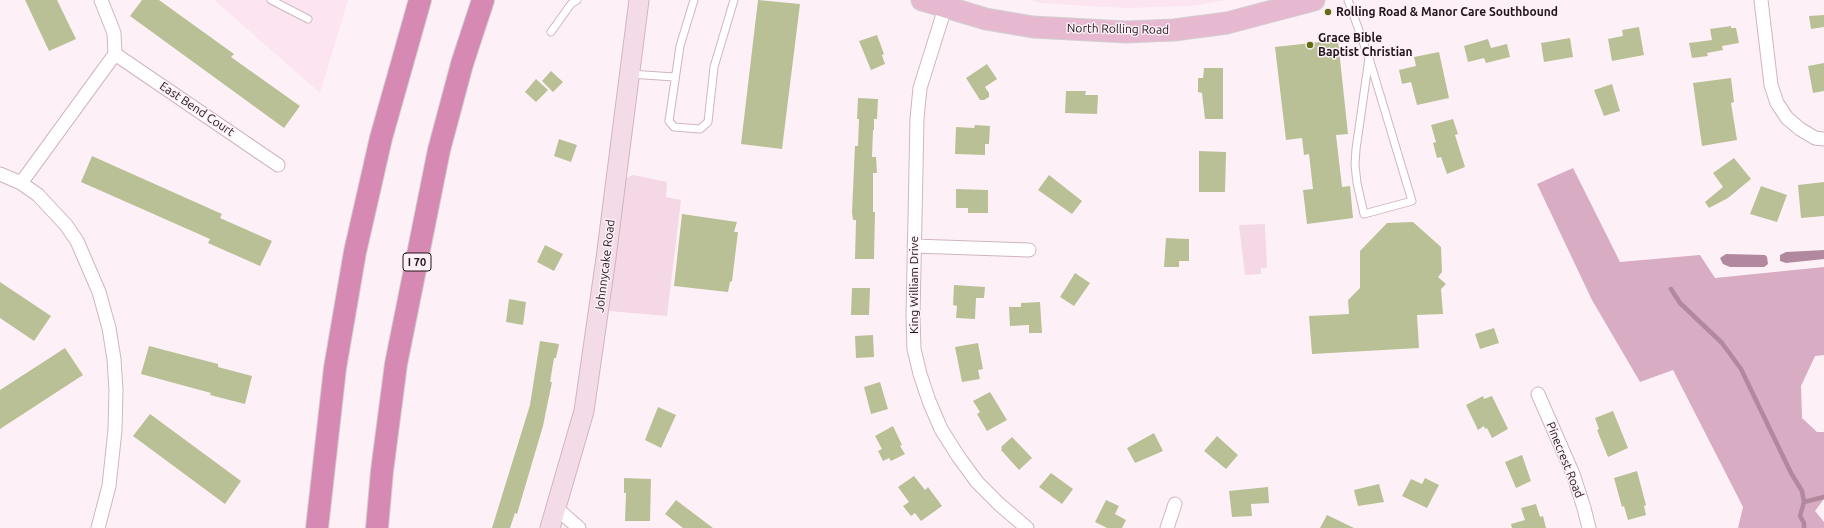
<!DOCTYPE html>
<html>
<head>
<meta charset="utf-8">
<style>
	body { margin:0 }
	canvas { display:block; background:#fdf1f7 }
</style>
</head>
<body>
<canvas width="1824" height="528"></canvas>
<script>
const c = document.querySelector('canvas').getContext('2d');
c.lineJoin = 'round';
function paint(path, color) {
  c.fillStyle = color;
  c.fill(path, 'evenodd');
}
function poly(rows) {
  const path = new Path2D();
  for (const r of rows) {
    path.moveTo(r[0], r[1]);
    for (let i = 2; i < r.length; i += 2) path.lineTo(r[i], r[i + 1]);
  }
  return path;
}
function stroke(path, color, width, dash) {
  c.strokeStyle = color;
  c.lineWidth = width;
  c.lineCap = dash ? 'butt' : 'round';
  c.setLineDash(dash || []);
  c.stroke(path);
}
function write(font, color, halo, rows, align = 'center') {
  c.font = font + ' Ubuntu,sans-serif';
  c.lineWidth = 3;
  c.setLineDash([]);
  c.textBaseline = 'middle';
  c.strokeStyle = halo;
  c.fillStyle = color;
  for (const [text, x, y, turn = 0] of rows) {
    c.save();
    c.translate(x, y);
    c.rotate((+turn || 0) * Math.PI / 180);
    c.textAlign = isNaN(turn) ? turn : align;
    if (halo) c.strokeText(text, 0, 0);
    c.fillText(text, 0, 0);
    c.restore();
  }
}
paint(poly([
	[214,0,348,0,320,93],
	[1029,0,1225,0,1191,6,1127,8,1086,6,1041,3]
]), '#fce5f0');
paint(poly([
	[633,175,667,182,666,197,681,200,667,316,609,311,626,178],
	[1265,224,1267,268,1261,268,1261,274,1245,275,1239,225]
]), '#f4d8e5');
paint(poly([
	[1573,168,1620,262,1700,255,1715,278,1824,267,1824,355,1815,356,1801,386,1802,418,1817,432,1824,432,1824,499,1815,511,1824,522,1824,528,1738,528,1743,507,1673,370,1640,382,1592,300,1537,184]
]), '#d8acc2');
paint(poly([
	[1824,250,1824,259,1786,263,1780,261,1780,255,1786,252],
	[1726,254,1765,255,1767,257,1768,264,1764,267,1730,267,1723,264,1720,258]
]), '#b2889e');
stroke(poly([
	[1671,289,1680,303,1722,343,1741,369,1791,473,1802,491,1804,502,1800,516,1804,523,1804,528],
	[1804,502,1824,497]
]), '#b2889e', 4.5);
paint(poly([
	[25,0,57,0,76,39,49,51],
	[142,0,159,0,234,54,231,57,300,106,284,128,130,16],
	[758,0,800,4,782,149,741,144],
	[1824,15,1824,27,1811,29,1809,16],
	[1731,26,1731,28,1736,28,1739,43,1722,46,1723,50,1707,53,1708,56,1692,58,1689,43,1712,40,1710,29],
	[1639,27,1644,55,1612,61,1608,39,1623,36,1622,30],
	[877,35,884,54,882,55,885,64,871,70,859,41],
	[1570,38,1573,57,1544,62,1541,43],
	[1488,39,1491,48,1507,44,1510,57,1486,63,1484,58,1468,62,1464,46],
	[1338,40,1348,134,1336,135,1342,187,1350,186,1353,218,1307,224,1303,190,1313,189,1309,154,1304,155,1302,138,1286,140,1275,47],
	[1439,52,1449,98,1417,105,1411,82,1402,84,1399,70,1416,66,1414,57],
	[1824,63,1824,91,1813,93,1808,66],
	[987,64,997,79,985,87,989,93,989,97,984,100,980,100,966,78],
	[1204,68,1223,68,1223,119,1205,119,1202,93,1198,92,1198,78,1203,78],
	[551,71,563,82,553,92,542,81],
	[1731,78,1734,102,1731,103,1737,140,1702,146,1693,83],
	[536,79,548,90,536,102,525,92],
	[1612,84,1620,111,1604,116,1594,90],
	[1066,91,1086,91,1085,95,1098,95,1097,114,1065,113],
	[858,98,878,99,877,119,874,119,874,130,873,130,872,157,876,157,877,173,873,173,873,212,875,212,874,259,855,259,856,220,853,220,852,212,855,146,858,146,859,119,857,119],
	[1453,119,1458,134,1455,135,1465,167,1447,174,1441,157,1437,158,1433,143,1436,142,1431,125],
	[975,125,990,126,989,144,985,144,985,155,955,154,956,127,974,128],
	[559,139,577,145,571,162,554,156],
	[1199,151,1226,152,1225,192,1199,192],
	[92,156,222,214,220,218,272,241,260,266,208,243,210,239,81,182],
	[1734,158,1751,179,1728,198,1709,208,1705,202,1723,187,1713,173],
	[1049,175,1082,201,1072,214,1038,190],
	[1824,182,1824,216,1801,218,1798,185],
	[1761,186,1787,195,1777,222,1750,214],
	[956,189,988,190,988,213,968,213,968,208,956,208],
	[682,214,737,222,734,232,738,232,732,281,730,282,728,292,674,286],
	[1413,222,1441,247,1442,272,1438,277,1446,284,1441,289,1443,314,1417,315,1419,348,1312,354,1309,316,1349,314,1348,300,1360,288,1360,251,1387,223],
	[1166,238,1189,239,1189,261,1179,261,1179,267,1164,267],
	[545,245,563,254,554,271,537,262],
	[1075,273,1090,283,1074,306,1060,297],
	[0,282,51,316,34,341,0,318],
	[954,285,985,287,984,298,976,298,975,319,956,318,957,306,953,305],
	[852,288,870,288,869,315,851,315],
	[509,299,526,302,523,325,506,322],
	[1040,302,1042,333,1029,333,1029,325,1010,326,1009,307,1021,307,1021,303],
	[1494,328,1499,343,1480,349,1475,334],
	[873,335,874,357,856,358,855,336],
	[540,341,559,344,556,358,554,358,550,382,552,382,543,426,517,514,515,513,510,528,492,528,530,405],
	[978,343,983,369,978,370,980,379,962,382,955,347],
	[149,346,218,364,218,367,252,376,245,404,210,395,211,393,141,374],
	[65,348,83,375,0,429,0,390],
	[880,382,888,409,871,414,864,387],
	[990,392,1007,420,987,431,977,414,980,412,973,401],
	[1483,396,1484,399,1492,396,1508,429,1492,438,1487,428,1485,429,1484,426,1478,430,1466,405],
	[658,407,676,415,661,448,645,440],
	[1613,411,1628,448,1608,457,1597,430,1599,429,1595,418],
	[150,414,241,481,225,504,133,436],
	[893,426,902,445,900,446,905,454,891,461,889,458,883,461,878,451,882,449,875,436],
	[1154,433,1163,451,1135,463,1127,448],
	[1217,436,1238,455,1226,469,1204,451],
	[1012,437,1032,458,1019,470,1001,450,1002,448,1001,447],
	[1522,455,1531,481,1516,488,1505,462],
	[1637,471,1646,505,1644,506,1646,515,1628,520,1624,506,1622,507,1614,478],
	[1051,473,1073,489,1062,504,1039,487],
	[914,476,925,490,928,487,942,506,921,521,915,513,911,516,903,506,909,502,898,487],
	[624,478,651,479,650,521,625,521,626,493,624,493],
	[1425,478,1439,485,1427,508,1402,496,1411,479,1422,484],
	[1379,484,1384,502,1358,506,1354,490],
	[1268,487,1269,503,1251,504,1252,516,1232,517,1229,491],
	[676,500,713,528,683,528,665,514],
	[1106,500,1119,506,1115,514,1126,520,1122,528,1107,528,1095,522],
	[1536,504,1540,517,1543,516,1546,528,1512,528,1511,524,1525,520,1521,508],
	[1327,515,1354,528,1320,528]
]), '#b9c095');
const lane = poly([
	[271,0,308,19],
	[694,0,680,46,669,121,674,127,700,129,708,122,714,67,734,0],
	[1348,0,1369,58,1412,201,1364,214,1357,183,1355,165,1356,149,1369,58],
	[551,32,571,4,577,0],
	[630,74,674,77]
]);
const street = poly([
	[101,0,114,33,115,54,278,165],
	[1761,0,1771,85,1777,103,1787,118,1800,129,1815,138,1824,139],
	[945,8,920,88,917,119,913,316,914,349,920,374,929,401,941,429,958,456,977,482,999,504,1027,528],
	[0,174,21,183,38,195,66,225,77,241,99,292,109,328,114,359,116,390,115,430,109,486,98,528],
	[21,183,115,54],
	[914,246,1029,250],
	[1538,394,1573,474,1584,508,1589,528],
	[556,508,579,528],
	[1167,528,1175,504]
]);
const secondary = poly([
	[550,528,584,411,606,258,639,0]
]);
const primary = poly([
	[922,0,986,19,1033,27,1126,32,1174,30,1227,23,1314,0]
]);
const highway = poly([
	[317,528,335,368,355,252,381,138,420,0],
	[377,528,382,471,396,364,439,150,462,64,483,0]
]);
stroke(lane, '#d1b4c2', 9);
stroke(street, '#d1b4c2', 15);
stroke(secondary, '#d1b4c2', 21);
stroke(primary, '#d2d0d1', 23);
stroke(highway, '#d2d0d1', 24);
stroke(lane, '#fff', 7);
stroke(street, '#fff', 13);
stroke(secondary, '#f3dce8', 19);
stroke(primary, '#e6b9d1', 21);
stroke(highway, '#d68ab3', 22);
for (const [x, y, r, color] of [
	[1328,12,4,"#636c12"],
	[1310,45,4,"#636c12"]
]) {
  const dot = new Path2D();
  dot.arc(x, y, r, 0, 2 * Math.PI);
  c.fillStyle = color;
  c.fill(dot);
  stroke(dot, '#fdf1f7', 1.5);
}
for (const [x, y, w] of [
	[417,262,28]
]) {
  const box = new Path2D();
  box.roundRect(x - w / 2, y - 9, w, 18, 3);
  c.fillStyle = '#fdf1f7';
  c.fill(box);
  stroke(box, '#1f151a', 1);
}
write('bold 11px', '#1f151a', null, [
	["I 70",417,262]
]);
write('bold 12px', '#1f151a', '#fdf1f7', [
	["Rolling Road & Manor Care Southbound",1336,12],
	["Grace Bible",1318,38],
	["Baptist Christian",1318,52]
], 'left');
write('12px', '#1f151a', '#fdf1f7', [
	["North Rolling Road",1118,29,1],
	["East Bend Court",197,109,34],
	["Johnnycake Road",605,266,-83],
	["King William Drive",914,285,-90],
	["Pinecrest Road",1565,460,68]
]);
</script>
</body>
</html>
